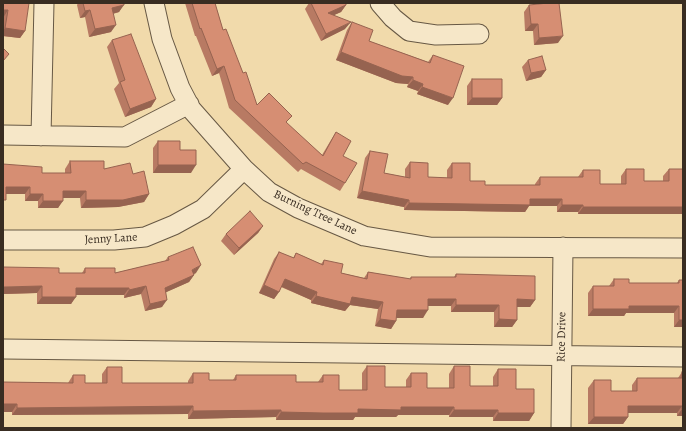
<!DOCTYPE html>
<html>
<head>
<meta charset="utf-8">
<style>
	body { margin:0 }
	#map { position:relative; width:686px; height:431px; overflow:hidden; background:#f1daab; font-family:Alegreya,serif }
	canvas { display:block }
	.frame { position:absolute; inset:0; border:4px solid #392d22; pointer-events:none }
</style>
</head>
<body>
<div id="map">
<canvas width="686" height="431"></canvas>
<div class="frame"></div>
</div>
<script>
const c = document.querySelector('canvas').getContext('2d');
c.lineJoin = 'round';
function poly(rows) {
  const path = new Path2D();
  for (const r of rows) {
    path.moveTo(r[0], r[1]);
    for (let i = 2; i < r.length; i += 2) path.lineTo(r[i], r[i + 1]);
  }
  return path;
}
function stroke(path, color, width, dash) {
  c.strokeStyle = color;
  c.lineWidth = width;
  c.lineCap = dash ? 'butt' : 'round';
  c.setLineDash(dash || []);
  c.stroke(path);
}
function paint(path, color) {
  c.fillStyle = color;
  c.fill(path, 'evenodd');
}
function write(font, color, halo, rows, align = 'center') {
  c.font = font + ' Alegreya,serif';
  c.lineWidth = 3.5;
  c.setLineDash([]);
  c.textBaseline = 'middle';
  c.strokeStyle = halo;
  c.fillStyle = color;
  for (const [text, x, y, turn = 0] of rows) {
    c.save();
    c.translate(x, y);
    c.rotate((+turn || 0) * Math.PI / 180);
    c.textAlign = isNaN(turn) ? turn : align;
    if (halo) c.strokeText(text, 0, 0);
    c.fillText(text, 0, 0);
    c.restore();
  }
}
const minor = poly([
	[154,3,162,39,180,88,191,109,244,169,269,192,298,208,364,236,430,247,683,248],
	[380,3,393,18,409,31,436,35,479,34],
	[3,135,125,137,189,104],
	[41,136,44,3],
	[3,240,114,240,145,237,174,225,203,209,244,169],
	[3,349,683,357],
	[561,428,563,247]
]);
stroke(minor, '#675844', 21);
stroke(minor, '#f6e7c8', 19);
paint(poly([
	[3,3,25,31,20,38,3,36],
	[78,3,124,3,119,12,113,14,111,32,89,37,85,17,80,18,77,5],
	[185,3,215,3,223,30,243,73,257,105,287,124,322,155,331,140,336,132,343,156,345,183,340,191,301,169,298,172,229,108,219,73,212,76,196,36,195,36],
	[309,3,346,3,346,5,341,12,334,15,345,29,321,41,305,9],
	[529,5,558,43,534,45,533,31,525,31,524,12],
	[352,22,369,41,428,62,433,55,448,105,417,94,418,91,407,87,408,84,396,83,336,60,347,30],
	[112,40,156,99,151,107,125,117,114,89,119,83,107,47],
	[528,60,546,70,541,77,526,81,522,67],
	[472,79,502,98,497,105,467,105,467,86],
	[158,141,180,150,191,173,153,173,153,148],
	[370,151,384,173,405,177,405,169,410,162,428,177,447,178,447,170,452,163,470,181,485,185,535,185,535,184,540,177,578,177,583,170,600,184,621,184,621,176,626,169,644,181,663,181,663,176,669,169,683,214,578,214,578,212,557,212,557,206,529,206,525,212,404,210,404,207,357,198,365,158],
	[70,161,104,169,133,174,149,194,144,202,118,207,81,208,80,198,63,198,58,208,38,208,38,201,25,201,25,194,6,194,3,164,42,173,65,173,65,169],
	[263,226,258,233,234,255,221,241,226,234],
	[279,252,293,258,296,253,321,264,324,260,341,273,364,278,368,272,410,279,411,277,454,277,456,274,535,300,530,307,517,307,517,320,512,327,494,327,494,312,451,312,451,306,428,306,423,318,396,318,396,321,391,329,375,326,378,309,350,305,345,311,311,303,311,300,281,287,279,292,274,299,259,293,274,259],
	[168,257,196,273,194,274,194,275,189,282,166,292,162,307,145,311,141,294,124,298,124,295,76,295,71,304,37,304,37,293,3,294,59,273,82,273,85,268,115,273,165,261],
	[614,279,629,283,677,283,679,280,683,327,674,327,674,313,626,313,624,316,588,316,588,293,593,286,609,286],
	[367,366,385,387,406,387,406,380,411,373,427,388,449,388,449,374,454,366,470,386,493,386,493,377,498,369,516,389,534,413,529,421,493,421,493,417,449,417,449,415,398,415,396,417,355,417,353,420,276,420,276,417,188,419,188,414,12,415,12,412,3,412,3,382,68,383,73,375,85,383,102,383,102,374,107,367,122,383,188,383,188,381,193,373,209,380,233,380,236,375,296,382,318,382,323,375,339,390,362,390,362,373],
	[682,372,683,416,677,416,677,413,628,413,628,417,623,424,588,424,588,388,594,380,611,391,632,391,632,385,637,378,678,378]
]), '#b87a63');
paint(poly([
	[124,5,119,12,107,15,112,8],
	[346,5,341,12,323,20,328,13],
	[3,10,8,10,3,18],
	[90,10,85,17,80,18,85,11],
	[351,22,345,29,321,41,326,34],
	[531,24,538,24,533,31,525,31],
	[116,25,111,32,89,37,95,29],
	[5,28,25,31,20,38,3,36,3,30],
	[563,36,558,43,534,45,539,38],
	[341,52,413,77,408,84,396,83,336,60],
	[224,66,219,73,212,76,217,69],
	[546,70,541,77,526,81,531,73],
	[413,80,423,84,418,91,407,87],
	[422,87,453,98,448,105,417,94],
	[472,98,502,98,497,105,467,105],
	[156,99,151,107,125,117,130,109],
	[158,165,196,165,191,173,153,173],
	[6,187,30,187,25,194,3,194],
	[63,191,86,191,80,198,58,198],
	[362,191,409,200,404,207,357,198],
	[30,194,43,194,38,201,25,201],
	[149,194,144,202,118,207,81,208,86,200],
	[530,199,562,199,557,206,529,206,525,212,404,210,409,203],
	[43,201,63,201,58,208,38,208],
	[562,205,583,205,578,212,557,212],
	[583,207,683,207,683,214,578,214],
	[263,226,258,233,234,255,239,248],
	[201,265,196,273,187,277,192,270],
	[194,275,189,282,160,295,165,288],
	[285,279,317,292,311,300,280,286],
	[264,285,279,292,274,299,259,293],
	[42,286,37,293,3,294,3,287],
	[146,286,141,294,124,298,129,290],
	[76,288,129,288,124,295,71,295],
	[316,296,352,297,383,302,378,309,350,305,345,311,311,303],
	[42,297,76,297,71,304,37,304],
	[428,299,456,299,451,306,423,306],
	[517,299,535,300,530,307,512,307],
	[167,300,162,307,145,311,150,304],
	[456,305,499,305,494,312,451,312],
	[629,306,679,306,674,313,626,313,624,316,588,316,593,309],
	[397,310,428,310,423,318,392,318],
	[380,319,396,321,391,329,375,326],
	[499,319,517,320,512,327,494,327],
	[679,320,683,320,683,327,674,327],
	[3,404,17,404,12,412,3,412],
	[193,406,188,414,12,415,17,408],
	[628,406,682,406,677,413,623,413],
	[401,407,454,407,449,415,398,415,396,417,355,417,353,420,276,420,281,412],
	[682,409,683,409,683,416,677,416],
	[281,410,276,417,188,419,193,411],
	[454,410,498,410,493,417,449,417],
	[498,413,534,413,529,421,493,421],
	[594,417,628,417,623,424,588,424]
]), '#966350');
const building = poly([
	[3,3,29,3,25,31,5,28,8,10,3,10,3,3],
	[83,3,124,3,124,5,112,8,116,25,95,29,90,10,85,11,83,3],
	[192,3,215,3,223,30,226,29,243,73,246,72,257,105,269,93,292,116,286,122,323,156,336,132,351,141,343,156,357,163,345,183,306,162,303,164,235,100,224,66,217,69,201,28,200,29,192,3],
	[311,3,346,3,346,5,328,13,351,22,326,34,311,3],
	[548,3,559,3,563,36,539,38,538,24,531,24,529,5,548,3],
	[352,22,373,30,369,41,430,63,433,55,464,66,453,98,422,87,423,84,413,80,413,77,402,76,341,52,352,22],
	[131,34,156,99,130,109,120,82,125,80,112,40,131,34],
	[3,48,9,54,3,61,3,48],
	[542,56,546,70,531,73,528,60,542,56],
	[472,79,502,79,502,98,472,98,472,79],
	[158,141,180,141,180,150,196,150,196,165,158,165,158,141],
	[370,151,388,154,384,173,410,178,410,162,428,163,428,177,452,178,452,163,470,163,470,181,485,181,485,185,540,185,540,177,583,177,583,170,600,170,600,184,626,184,626,169,644,169,644,181,669,181,669,169,683,169,683,207,583,207,583,205,562,205,562,199,530,199,530,205,409,203,409,200,362,191,370,151],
	[70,161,104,161,104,169,130,163,133,174,144,171,149,194,123,200,86,200,86,191,63,191,63,201,43,201,43,194,30,194,30,187,6,187,6,200,3,200,3,164,42,167,42,173,71,173,70,161],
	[250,211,263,226,239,248,226,234,250,211],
	[193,247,201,265,192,270,194,275,165,288,167,300,150,304,146,286,129,290,129,288,76,288,76,297,42,297,42,286,3,287,3,267,59,268,59,273,85,273,85,268,115,268,115,273,169,260,168,257,193,247],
	[279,252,294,258,296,253,323,265,324,260,343,264,341,273,367,279,368,272,411,279,411,277,456,277,456,274,535,276,535,300,517,299,517,320,499,319,499,305,456,305,456,299,428,299,428,310,397,310,396,321,380,319,383,302,352,297,350,304,316,296,317,292,285,279,279,292,264,285,279,252],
	[614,279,629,279,629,283,679,283,679,280,683,280,683,320,679,320,679,306,629,306,629,309,593,309,593,286,614,286,614,279],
	[367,366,385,366,385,387,411,387,411,373,427,373,427,388,454,388,454,366,470,366,470,386,498,386,498,369,516,369,516,389,534,389,534,413,498,413,498,410,454,410,454,407,401,407,401,410,358,409,358,413,323,413,281,412,281,410,193,411,193,406,17,408,17,404,3,404,3,382,73,383,73,375,85,375,85,383,107,383,107,367,122,367,122,383,193,383,193,373,209,373,209,380,236,380,236,375,296,375,296,382,323,382,323,375,339,375,339,390,367,390,367,366],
	[682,372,683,372,683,409,682,409,682,406,628,406,628,417,594,417,594,380,611,380,611,391,637,391,637,378,682,378,682,372]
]);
paint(building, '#d68e73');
stroke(building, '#966350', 1);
write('12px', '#392d22', '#f6e7c8', [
	["Burning Tree Lane",315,213,25],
	["Jenny Lane",111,239,-3],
	["Rice Drive",562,337,-89]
]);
</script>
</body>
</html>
